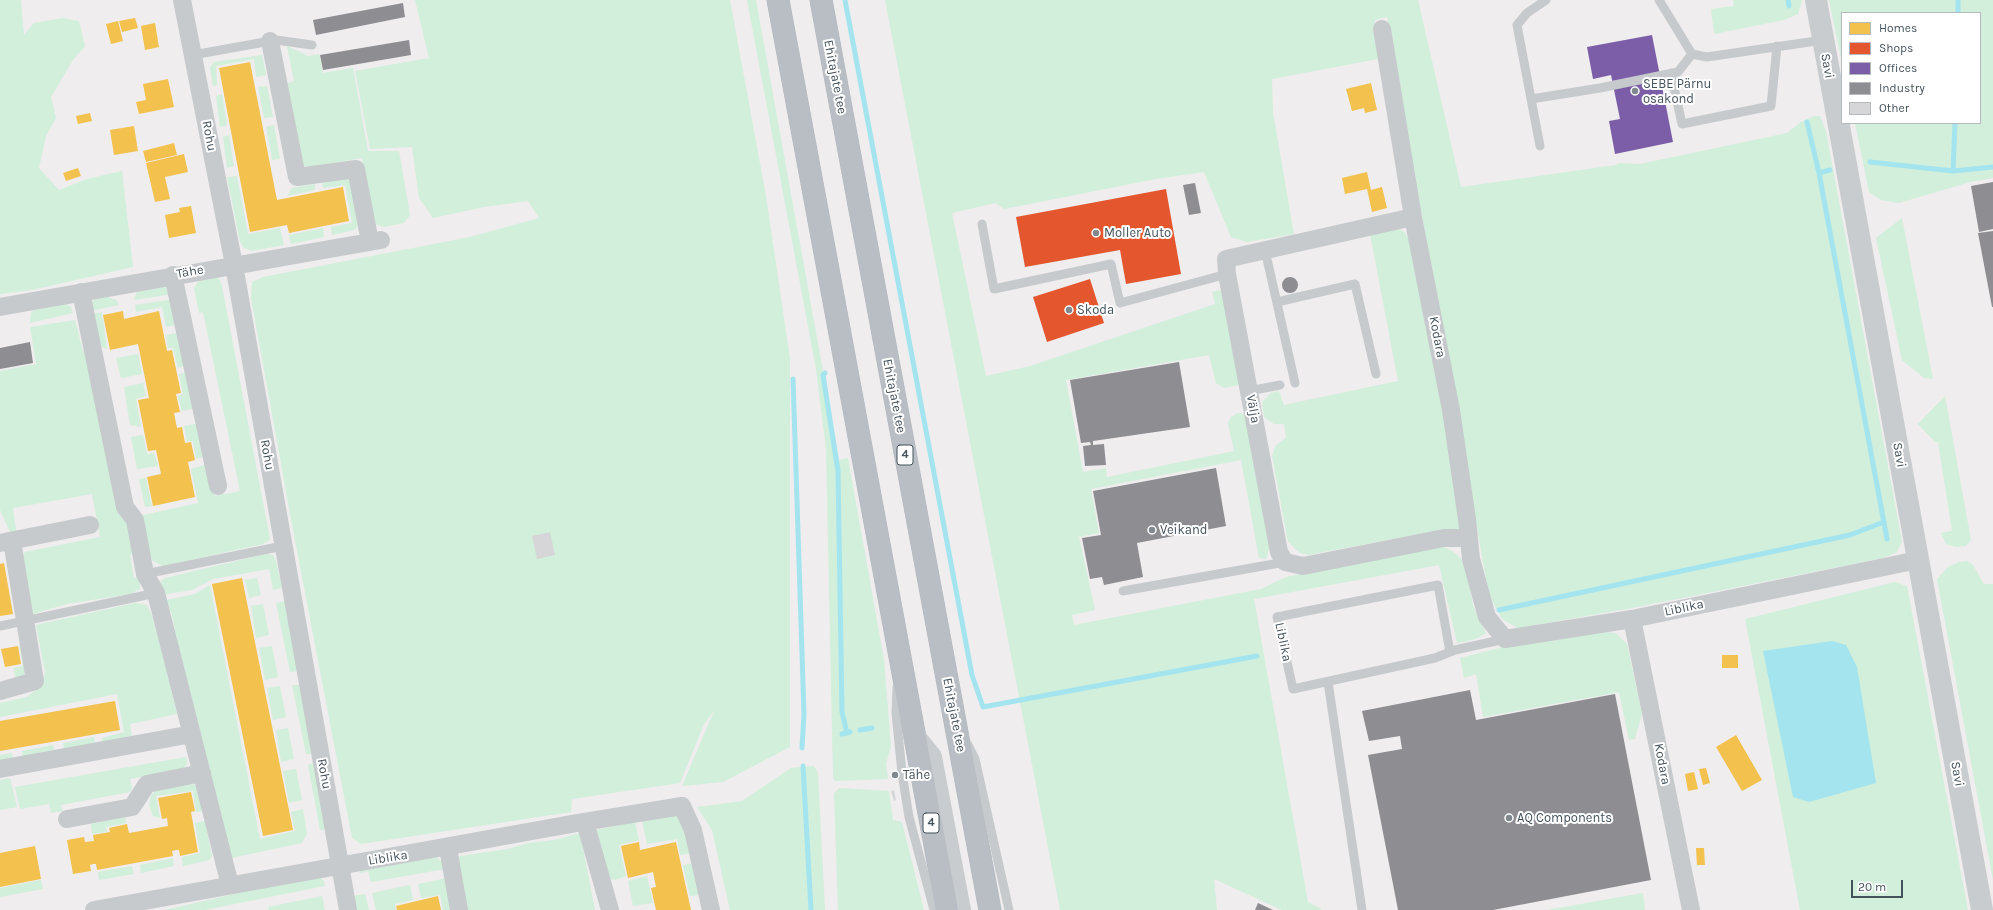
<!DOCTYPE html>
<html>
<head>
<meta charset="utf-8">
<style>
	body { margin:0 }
	#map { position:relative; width:1993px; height:910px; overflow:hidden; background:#efedee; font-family:Karla,sans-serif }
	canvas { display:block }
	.legend { position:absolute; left:1841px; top:12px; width:140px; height:112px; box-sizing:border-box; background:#fff; border:1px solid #b4babd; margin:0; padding:5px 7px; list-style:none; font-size:12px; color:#44525b }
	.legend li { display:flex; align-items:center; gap:8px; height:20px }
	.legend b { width:20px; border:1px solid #b4babd }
	.scale { position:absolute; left:1851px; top:880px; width:52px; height:18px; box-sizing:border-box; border:2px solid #44525b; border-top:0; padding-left:5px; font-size:12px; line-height:14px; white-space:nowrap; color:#44525b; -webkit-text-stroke:3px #fff; paint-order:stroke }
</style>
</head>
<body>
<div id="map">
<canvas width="1993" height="910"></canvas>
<ul class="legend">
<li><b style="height:11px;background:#f2c14e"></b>Homes</li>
<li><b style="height:11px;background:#e4572e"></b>Shops</li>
<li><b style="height:11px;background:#7b5ea7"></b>Offices</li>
<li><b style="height:11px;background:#8d8d92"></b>Industry</li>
<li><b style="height:11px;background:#d6d6d8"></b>Other</li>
</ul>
<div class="scale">20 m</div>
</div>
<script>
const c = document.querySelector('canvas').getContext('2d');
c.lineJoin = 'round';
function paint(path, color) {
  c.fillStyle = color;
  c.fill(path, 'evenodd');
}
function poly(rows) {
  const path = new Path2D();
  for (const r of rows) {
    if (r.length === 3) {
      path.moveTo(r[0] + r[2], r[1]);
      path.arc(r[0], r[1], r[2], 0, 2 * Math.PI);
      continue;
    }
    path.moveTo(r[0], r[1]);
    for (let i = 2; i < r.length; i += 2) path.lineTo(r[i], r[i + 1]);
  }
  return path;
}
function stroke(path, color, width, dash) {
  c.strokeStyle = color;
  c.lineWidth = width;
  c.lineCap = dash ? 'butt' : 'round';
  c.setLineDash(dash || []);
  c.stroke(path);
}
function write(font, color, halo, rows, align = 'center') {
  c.font = font + ' Karla,sans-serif';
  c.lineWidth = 4;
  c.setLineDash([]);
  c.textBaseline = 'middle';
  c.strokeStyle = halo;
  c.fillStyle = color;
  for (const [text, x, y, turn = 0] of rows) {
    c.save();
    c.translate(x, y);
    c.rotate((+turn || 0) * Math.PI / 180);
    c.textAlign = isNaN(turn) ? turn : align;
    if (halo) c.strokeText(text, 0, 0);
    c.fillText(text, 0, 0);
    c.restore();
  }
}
paint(poly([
	[0,0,21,0,24,35,34,23,63,18,79,21,85,46,73,60,51,97,56,118,46,136,39,168,59,190,87,179,122,171,133,267,32,290,0,294],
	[415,0,730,0,766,196,790,359,790,747,723,782,682,786,714,711,704,724,680,783,572,799,571,812,361,844,352,838,293,530,251,298,252,282,263,277,470,237,539,218,528,201,484,207,433,218,419,198,412,147,370,149,355,71,429,58],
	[747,0,756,0,839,460,848,458,884,660,891,746,886,764,888,779,836,781,833,778,826,449,816,369],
	[885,0,1418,0,1461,187,1616,165,1618,163,1640,164,1787,133,1801,122,1814,116,1820,116,1826,131,1902,542,1897,552,1883,558,1632,608,1518,628,1503,620,1489,596,1387,17,1375,20,1378,59,1272,79,1273,113,1294,234,1247,242,1231,237,1204,172,1156,179,1004,209,995,203,952,213,986,376,1030,366,1215,304,1212,292,1219,290,1223,293,1239,385,1224,388,1216,383,1209,355,1066,380,1083,472,1106,468,1107,477,1234,451,1228,423,1231,417,1238,413,1248,415,1270,546,1266,559,1259,558,1241,460,1091,489,1099,533,1079,537,1095,610,1072,615,1074,625,1261,589,1286,577,1432,548,1444,547,1454,552,1461,559,1467,571,1473,606,1486,633,1476,639,1457,643,1439,565,1254,599,1308,902,1323,910,1282,910,1214,879,1217,910,1060,910],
	[1733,0,1802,0,1802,1,1798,14,1784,20,1714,34,1711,9,1734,6],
	[1829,0,1993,0,1993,178,1970,182,1899,203,1881,200,1869,192,1855,123,1980,123,1980,13,1842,13,1842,63],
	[287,46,308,56,319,54,323,73,353,68,368,151,399,151,410,215,404,223,384,227,377,225,373,220,362,158,309,167,302,165,285,84,294,81],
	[262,55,266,75,256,77,254,59,216,66,217,85,213,86,210,67,214,62],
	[267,86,273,117,264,118,258,87],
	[222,94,227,125,220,127,216,96],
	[274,125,280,159,272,160,266,127],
	[229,135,234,166,227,168,223,137],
	[237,176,248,234,280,228,284,245,252,251,244,248,240,242,227,177],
	[347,178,350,181,358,225,354,230,332,235,331,227,352,223,345,185,323,188,322,183],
	[315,184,315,190,287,196,292,188],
	[1902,218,1933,379,1924,378,1902,360,1876,238],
	[323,228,324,237,291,244,289,235],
	[1397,228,1404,232,1413,245,1463,522,1458,529,1445,529,1308,555,1300,553,1288,542,1272,456,1276,445,1286,438,1284,424,1274,424,1264,417,1262,402,1271,393,1279,391,1284,405,1398,381,1370,234],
	[216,277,220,280,222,286,270,539,263,544,163,566,153,561,149,554,142,526,143,515,198,503,191,469,208,464,215,496,240,491,203,312,199,313,194,288,200,279],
	[163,287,167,288,173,294,134,300,137,292],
	[107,297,116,300,119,305,90,311,91,302,96,298],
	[174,299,180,324,166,327,162,307,136,312,135,305],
	[66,304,71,307,73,313,30,323,31,312,34,310],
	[102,312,107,349,101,347,92,314],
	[75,320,83,351,88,354,129,525,135,554,130,555,134,578,140,577,140,589,130,594,67,604,33,614,30,611,20,560,25,552,100,537,92,494,13,508,17,537,12,537,0,510,0,371,36,364,30,327],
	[182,332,188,365,178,368,173,348,168,348,166,335],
	[138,354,142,374,121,378,116,358],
	[190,372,197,408,182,411,178,396,183,394,179,374],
	[143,383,146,396,136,399,141,427,130,425,124,387],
	[1945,396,1971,540,1966,546,1956,547,1946,544,1941,533,1952,531,1938,442,1935,442,1918,424],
	[201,423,208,455,196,459,193,441,187,441,184,426],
	[143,435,147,454,154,453,158,466,137,469,131,437],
	[146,478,152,506,145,507,139,479],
	[266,554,273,555,276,561,282,588,273,590,269,569,213,579,192,590,161,595,159,587,161,581,165,578],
	[1967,561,1973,565,1984,584,1993,584,1993,880,1937,579,1948,567,1959,562],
	[257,578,261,595,249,598,245,580],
	[1895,582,1907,586,1968,910,1800,910,1745,619],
	[210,585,260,839,295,831,291,812,303,809,307,834,302,843,231,858,171,630,175,629,171,611,166,612,162,601,195,594],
	[285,601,299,671,290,672,276,603],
	[135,603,147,605,152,616,163,654,177,714,130,724,132,738,103,744,102,738,124,732,117,694,0,717,0,703,27,697,43,684,45,672,36,625],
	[263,604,269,635,256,638,251,606],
	[1603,632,1616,633,1627,644,1642,714,1635,739,1629,740,1619,692,1483,717,1476,674,1464,678,1460,658,1507,646],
	[24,643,26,670,23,676,16,680,13,668,23,666,19,644],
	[272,646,278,677,265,680,259,648],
	[292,685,301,685,314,754,306,754],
	[280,686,286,717,273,720,267,688],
	[288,728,294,759,281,762,276,730],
	[94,737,95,744,64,750,63,743],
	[53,745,55,752,23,758,22,751],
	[12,753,13,759,0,762,0,755],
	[186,757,187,763,185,767,179,770,130,779,132,787,130,792,61,805,63,811,51,813,49,804,20,809,15,787],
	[315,763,328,829,320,830,308,765],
	[814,766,818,773,825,910,730,910,712,830,697,807,742,801,791,768],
	[296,769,302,800,289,803,283,771],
	[10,778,17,807,0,810,0,780],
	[189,783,195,785,200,791,205,811,196,812,193,791,156,796,160,818,153,816,149,805,151,796,156,790],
	[839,788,889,791,893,820,902,822,924,910,838,910,834,794],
	[675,814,682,818,691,853,680,855,677,839,647,844,642,821],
	[125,817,126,823,106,827,107,832,92,834,91,824],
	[205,821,212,856,210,860,183,866,182,857,200,853,195,823],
	[635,822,639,840,619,845,626,876,615,880,607,878,595,830],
	[580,833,595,910,464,910,456,859,460,856,508,849,529,843,554,840],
	[435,856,442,862,445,869,371,882,368,871,360,873,359,869],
	[173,858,174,866,141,873,140,865],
	[694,863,701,895,690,896,683,865],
	[132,866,134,874,99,880,98,872],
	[312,876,319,877,324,881,325,886,205,910,165,910],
	[647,876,653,903,633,906,628,881],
	[447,878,453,910,443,910,440,895,421,898,418,884],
	[41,880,43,889,0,897,0,888],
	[410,885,413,900,395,904,396,910,376,910,372,893],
	[1643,893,1645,910,1547,910],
	[365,894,369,910,356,910,353,896],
	[322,896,325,910,269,910,268,907]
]), '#d1efda');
paint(poly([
	[1832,641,1846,645,1857,667,1876,783,1809,802,1793,797,1763,651]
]), '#a3e4ef');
paint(poly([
	[135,18,138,28,122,32,119,21],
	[118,21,123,41,111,44,106,24],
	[155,23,159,47,145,50,141,26],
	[250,62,277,200,343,187,349,221,289,233,287,225,250,232,219,68],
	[168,79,174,107,139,114,136,102,146,100,143,84],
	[1371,83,1377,110,1365,113,1364,108,1352,111,1346,89],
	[90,113,92,121,78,124,76,116],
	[134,126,138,151,114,155,110,130],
	[174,143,177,155,146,162,143,151],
	[184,154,188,172,165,177,170,199,155,202,146,163],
	[78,168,81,176,66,181,63,173],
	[1367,172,1371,190,1382,187,1387,208,1372,212,1367,189,1345,194,1342,178],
	[191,206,196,233,169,238,165,215,180,212,179,208],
	[123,311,124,319,159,311,167,351,172,350,181,393,176,394,180,412,174,413,177,428,182,427,185,443,191,442,195,460,188,462,195,497,153,506,147,477,161,474,156,450,148,451,138,400,149,398,138,344,110,350,103,315],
	[4,563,13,614,0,616,0,564],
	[242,578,293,830,263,836,212,584],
	[18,646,21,664,5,667,1,649],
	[1722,655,1738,655,1738,668,1722,668],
	[115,701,120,730,0,751,0,721],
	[1736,735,1762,780,1742,791,1716,747],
	[1706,768,1710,783,1703,785,1699,769],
	[1694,772,1698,789,1688,791,1685,774],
	[191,792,195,811,191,812,198,852,180,856,179,850,176,850,172,851,173,856,97,870,96,864,93,864,90,865,91,871,73,874,67,840,84,837,85,842,94,841,93,835,110,832,109,828,127,824,129,833,168,826,167,818,162,819,158,798],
	[639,842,640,850,676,842,691,910,656,910,651,888,656,887,653,872,628,878,621,846],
	[35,846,41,879,0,887,0,853],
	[1696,848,1704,848,1705,865,1697,865],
	[438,896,441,910,397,910,396,906]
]), '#f2c14e');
paint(poly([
	[1166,189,1181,274,1126,284,1120,250,1025,267,1016,217],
	[1090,279,1104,323,1047,342,1033,297]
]), '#e4572e');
paint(poly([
	[1652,35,1673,142,1615,154,1609,121,1620,119,1611,75,1593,79,1587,47]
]), '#7b5ea7');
paint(poly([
	[403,3,405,17,316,35,313,20],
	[409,40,411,55,323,70,320,55],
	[1993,182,1993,229,1979,232,1971,186],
	[1195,183,1201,213,1189,215,1183,185],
	[1993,231,1993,307,1992,307,1978,233],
	[1290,285,8],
	[30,342,33,363,0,369,0,348],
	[1179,362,1190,427,1093,441,1093,445,1104,444,1106,465,1085,466,1083,446,1091,445,1090,442,1081,443,1070,380],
	[1216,468,1226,526,1137,543,1143,577,1104,585,1102,577,1090,579,1082,538,1101,535,1093,491],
	[1470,690,1476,720,1615,694,1651,880,1493,910,1398,910,1368,755,1402,749,1400,736,1369,741,1362,711],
	[1258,903,1273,910,1255,910]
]), '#8d8d92');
stroke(poly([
	[845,0,972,675,983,707,1257,656],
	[1788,0,1789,6],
	[1958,13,1958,0],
	[1807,122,1819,173,1887,539],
	[1870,162,1953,171,1955,123],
	[1953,171,1993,167],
	[1819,173,1830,170],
	[825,373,823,375,838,471,842,712,847,733],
	[793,379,804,714,802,748],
	[1499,610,1850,535,1884,522],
	[860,730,872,728],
	[842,734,850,732],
	[803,766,811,910]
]), '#a3e4ef', 5);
paint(poly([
	[550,532,555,555,537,559,532,536],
	[894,790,896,800,894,801,891,791]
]), '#d6d6d8');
const highway = poly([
	[778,0,947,910],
	[821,0,990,910]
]);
stroke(highway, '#b2b8be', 23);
stroke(poly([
	[1659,0,1692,54,1707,57,1823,40],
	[193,55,276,40,312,45],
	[1671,73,1682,124,1771,106,1777,46],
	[1531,99,1600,88,1678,72,1692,54],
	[1540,146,1517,25,1527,13,1546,0],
	[982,224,994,289,1111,264,1120,303,1227,274],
	[1265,250,1295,383],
	[1277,302,1355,284,1376,374],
	[1249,391,1280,385],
	[145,574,283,546],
	[1123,591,1285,562],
	[0,626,156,593],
	[1450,652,1438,585,1277,617,1293,689,1435,658,1455,650,1505,639],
	[1328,682,1362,910],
	[897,687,896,713,902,773,909,817,934,910],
	[967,743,975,759,1009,910]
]), '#c7cacd', 9);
stroke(poly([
	[182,0,234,265,348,910],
	[1382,29,1413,217,1451,410,1467,519,1471,559,1487,617,1505,639,1632,619,1918,560],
	[270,41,297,177,356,169,370,242],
	[1413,217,1226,259,1227,274,1279,552,1285,562,1303,566,1444,538,1469,538],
	[173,275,218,486],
	[81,292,125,507,135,520,145,574,156,593,230,885],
	[0,307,381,240],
	[0,543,90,525],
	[1632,619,1691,910],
	[0,691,35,681,12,541],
	[0,769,192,734],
	[67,819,132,807,147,784,202,773],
	[585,822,610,910],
	[448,848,459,910],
	[94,910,577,823,682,806,693,830,711,910]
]), '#c7cacd', 18);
stroke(poly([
	[1816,0,1982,910],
	[914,736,931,757,960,910]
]), '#c9cccf', 22);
stroke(highway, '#b9bec4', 22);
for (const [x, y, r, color] of [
	[1635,91,4,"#80888e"],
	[1096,233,4,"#80888e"],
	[1069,310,4,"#80888e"],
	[1152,530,4,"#80888e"],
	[895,775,4,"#80888e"],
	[1509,818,4,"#80888e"]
]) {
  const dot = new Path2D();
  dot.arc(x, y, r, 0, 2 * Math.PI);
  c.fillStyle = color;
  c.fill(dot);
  stroke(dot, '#fff', 1.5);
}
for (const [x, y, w] of [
	[905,455,16],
	[931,823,16]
]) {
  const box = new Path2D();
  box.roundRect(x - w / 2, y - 10, w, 20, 3);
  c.fillStyle = '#fff';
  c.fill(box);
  stroke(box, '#44525b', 1);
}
write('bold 12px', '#44525b', null, [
	["4",905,455],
	["4",931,823]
]);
write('13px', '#44525b', '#fff', [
	["Savi",1827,66,80],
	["Ehitajate tee",835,77,79],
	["Rohu",209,136,79],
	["Tähe",190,272,-10],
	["Kodara",1437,337,79],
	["Ehitajate tee",894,396,79],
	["Välja",1253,409,80],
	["Rohu",267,455,80],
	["Savi",1899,455,80],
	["Liblika",1684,608,-12],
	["Liblika",1283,642,78],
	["Ehitajate tee",954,715,79],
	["Kodara",1662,764,79],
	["Rohu",324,774,80],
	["Savi",1957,774,80],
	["Liblika",388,858,-9]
]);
write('13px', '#44525b', '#fff', [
	["SEBE Pärnu",1643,84],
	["osakond",1643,99],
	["Moller Auto",1104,233],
	["Skoda",1077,310],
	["Veikand",1160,530],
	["Tähe",903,775],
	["AQ Components",1517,818]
], 'left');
</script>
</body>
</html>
